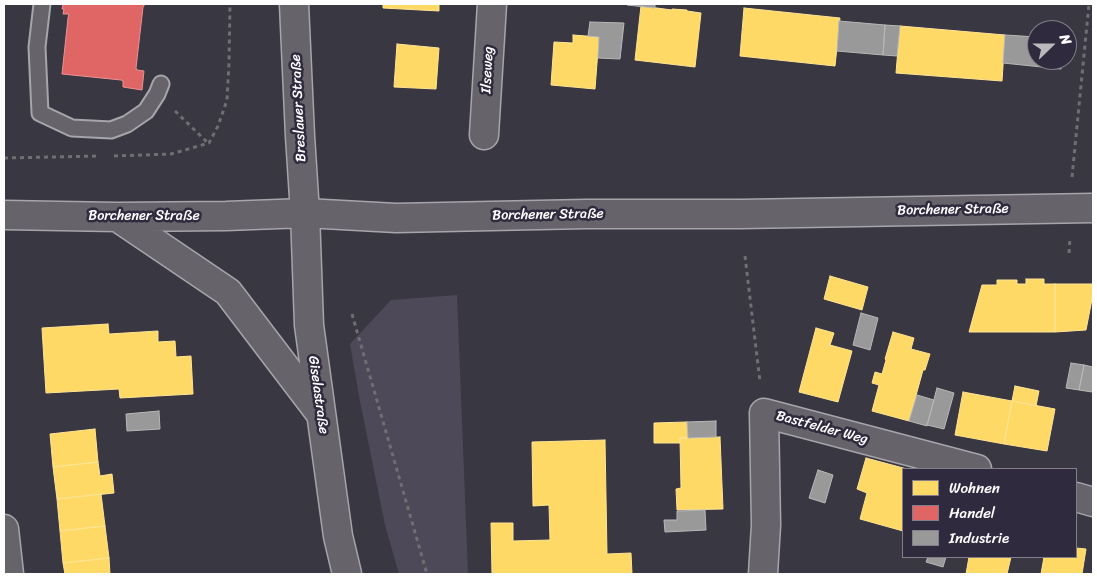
<!DOCTYPE html>
<html>
<head>
<meta charset="utf-8">
<style>
	body { margin:0 }
	#map { position:relative; width:1097px; height:578px; overflow:hidden; background:#393741; font-family:Sriracha,sans-serif }
	canvas { display:block }
	.frame { position:absolute; inset:0; border:5px solid #fff; pointer-events:none }
	.legend { position:absolute; left:902px; top:468px; width:175px; height:90px; box-sizing:border-box; background:#2f2a3d; border:1px solid #827f8b; margin:0; padding:6px 9px; list-style:none; font-size:15px; color:#fff }
	.legend li { display:flex; align-items:center; gap:10px; height:25px }
	.legend b { width:25px; border:1px solid #827f8b }
	.north { position:absolute; left:1027px; top:20px; width:50px; height:50px; box-sizing:border-box; background:#2f2a3d; border:1px solid #827f8b; border-radius:50%; rotate:68deg; font-size:14px; font-weight:700; line-height:20px; text-align:center; color:#fff }
	.north::after { content:''; display:block; margin:auto; width:18px; height:22px; background:#bab9bc; clip-path:polygon(50% 0,100% 100%,50% 72%,0 100%) }
</style>
</head>
<body>
<div id="map">
<canvas width="1097" height="578"></canvas>
<div class="frame"></div>
<ul class="legend">
<li><b style="height:14px;background:#ffd966"></b>Wohnen</li>
<li><b style="height:14px;background:#e06666"></b>Handel</li>
<li><b style="height:14px;background:#999"></b>Industrie</li>
</ul>
<div class="north">N</div>
</div>
<script>
const c = document.querySelector('canvas').getContext('2d');
c.lineJoin = 'round';
function paint(path, color) {
  c.fillStyle = color;
  c.fill(path, 'evenodd');
}
function poly(rows) {
  const path = new Path2D();
  for (const r of rows) {
    path.moveTo(r[0], r[1]);
    for (let i = 2; i < r.length; i += 2) path.lineTo(r[i], r[i + 1]);
  }
  return path;
}
function stroke(path, color, width, dash) {
  c.strokeStyle = color;
  c.lineWidth = width;
  c.lineCap = dash ? 'butt' : 'round';
  c.setLineDash(dash || []);
  c.stroke(path);
}
function write(font, color, halo, rows, align = 'center') {
  c.font = font + ' Sriracha,sans-serif';
  c.lineWidth = 5;
  c.setLineDash([]);
  c.textBaseline = 'middle';
  c.strokeStyle = halo;
  c.fillStyle = color;
  for (const [text, x, y, turn = 0] of rows) {
    c.save();
    c.translate(x, y);
    c.rotate((+turn || 0) * Math.PI / 180);
    c.textAlign = isNaN(turn) ? turn : align;
    if (halo) c.strokeText(text, 0, 0);
    c.fillText(text, 0, 0);
    c.restore();
  }
}
paint(poly([
	[457,295,468,574,399,574,385,525,359,396,350,344,391,300]
]), '#4e4958');
const homes = poly([
	[383,4,439,4,439,11,383,8,383,4],
	[641,6,672,10,672,9,687,10,687,11,701,13,695,67,635,60,641,6],
	[744,8,840,18,835,66,740,56,744,8],
	[900,26,1005,35,1002,81,896,73,900,26],
	[573,35,599,37,595,89,551,85,554,42,573,43,573,35],
	[397,44,439,48,436,89,394,87,397,44],
	[830,276,868,287,862,310,824,299,830,276],
	[1026,279,1044,279,1044,284,1055,284,1055,332,969,332,982,285,997,285,997,280,1017,280,1017,284,1026,284,1026,279],
	[1055,284,1093,284,1093,294,1086,330,1055,332,1055,284],
	[108,324,109,334,158,331,158,342,175,341,176,357,191,356,193,394,120,398,119,389,46,393,42,328,108,324],
	[816,328,834,333,830,345,852,351,838,402,799,392,816,328],
	[893,332,914,338,911,349,930,354,925,370,923,370,909,421,872,411,879,385,872,383,875,372,882,374,886,360,885,359,893,332],
	[1015,386,1039,391,1036,406,1012,401,1015,386],
	[963,392,1012,401,1004,444,955,435,963,392],
	[1012,401,1055,409,1047,451,1004,444,1012,401],
	[687,422,688,438,680,438,680,443,654,443,654,423,687,422],
	[95,429,98,462,53,467,50,434,95,429],
	[720,437,723,509,677,510,676,489,681,488,680,438,720,437],
	[605,440,607,554,631,553,632,574,492,574,491,523,513,523,513,541,550,540,549,505,533,506,532,442,605,440],
	[866,458,907,469,903,469,903,531,860,519,867,493,857,489,866,458],
	[98,462,100,476,112,474,114,493,57,499,53,467,98,462],
	[101,494,105,526,60,531,57,499,101,494],
	[105,526,109,558,63,563,60,531,105,526],
	[1076,548,1086,549,1082,574,1041,574,1044,557,1076,557,1076,548],
	[969,557,1011,557,1007,574,966,574,969,557],
	[109,558,110,574,65,574,63,563,109,558]
]);
paint(homes, '#ffd966');
stroke(homes, '#ffe494', 1);
const shops = poly([
	[63,4,145,4,143,7,136,68,137,70,144,71,142,90,123,87,123,81,121,80,62,74,68,18,69,14,63,14,64,9,62,9,63,4]
]);
paint(shops, '#e06666');
stroke(shops, '#e99494', 1);
const industry = poly([
	[627,4,655,4,655,8,627,5,627,4],
	[839,21,885,25,883,55,837,51,839,21],
	[590,22,624,23,620,59,598,58,599,37,588,36,590,22],
	[885,25,900,26,897,56,883,55,885,25],
	[1005,35,1037,37,1037,60,1062,60,1061,69,1003,63,1005,35],
	[861,313,878,318,870,350,853,345,861,313],
	[1071,363,1084,365,1079,390,1066,388,1071,363],
	[1084,365,1093,367,1093,383,1092,392,1079,390,1084,365],
	[937,388,954,393,944,429,927,425,937,388],
	[917,395,934,400,927,426,909,421,917,395],
	[159,411,160,429,127,431,126,414,159,411],
	[716,421,716,437,688,438,687,422,716,421],
	[818,470,833,475,825,503,809,498,818,470],
	[705,510,706,530,665,532,664,520,677,520,677,511,705,510],
	[928,557,946,557,943,567,926,562,928,557]
]);
paint(industry, '#999');
stroke(industry, '#b8b8b8', 1);
const lane = poly([
	[42,4,37,47,40,113,72,128,111,130,127,124,146,111,157,94,161,84]
]);
const street = poly([
	[294,4,300,136,305,213],
	[484,135,492,4],
	[1076,497,1093,502],
	[4,529,9,574],
	[763,574,766,525,764,413,977,469]
]);
const secondary = poly([
	[305,213,309,325,338,536,347,574],
	[4,215,117,217,226,216,305,213,396,218,586,214,741,214,1093,208],
	[117,217,228,292,320,413]
]);
stroke(lane, '#a6a5aa', 19);
stroke(street, '#a6a5aa', 31);
stroke(secondary, '#a6a5aa', 31);
stroke(poly([
	[175,111,208,143],
	[114,156,171,154,209,143,218,126,227,100,229,63,230,4],
	[4,158,98,156],
	[1072,177,1089,4],
	[1069,253,1070,238],
	[745,256,760,382],
	[352,314,427,574]
]), '#6f6e73', 3, [4, 4]);
stroke(lane, '#66646a', 15);
stroke(street, '#66646a', 28);
stroke(secondary, '#66646a', 28);
write('14px', '#fff', '#2f2a3d', [
	["Ilseweg",488,70,-87],
	["Breslauer Straße",299,108,-93],
	["Borchener Straße",953,210,-1],
	["Borchener Straße",548,215,-1],
	["Borchener Straße",144,216],
	["Giselastraße",318,395,82],
	["Bastfelder Weg",822,428,15]
]);
</script>
</body>
</html>
